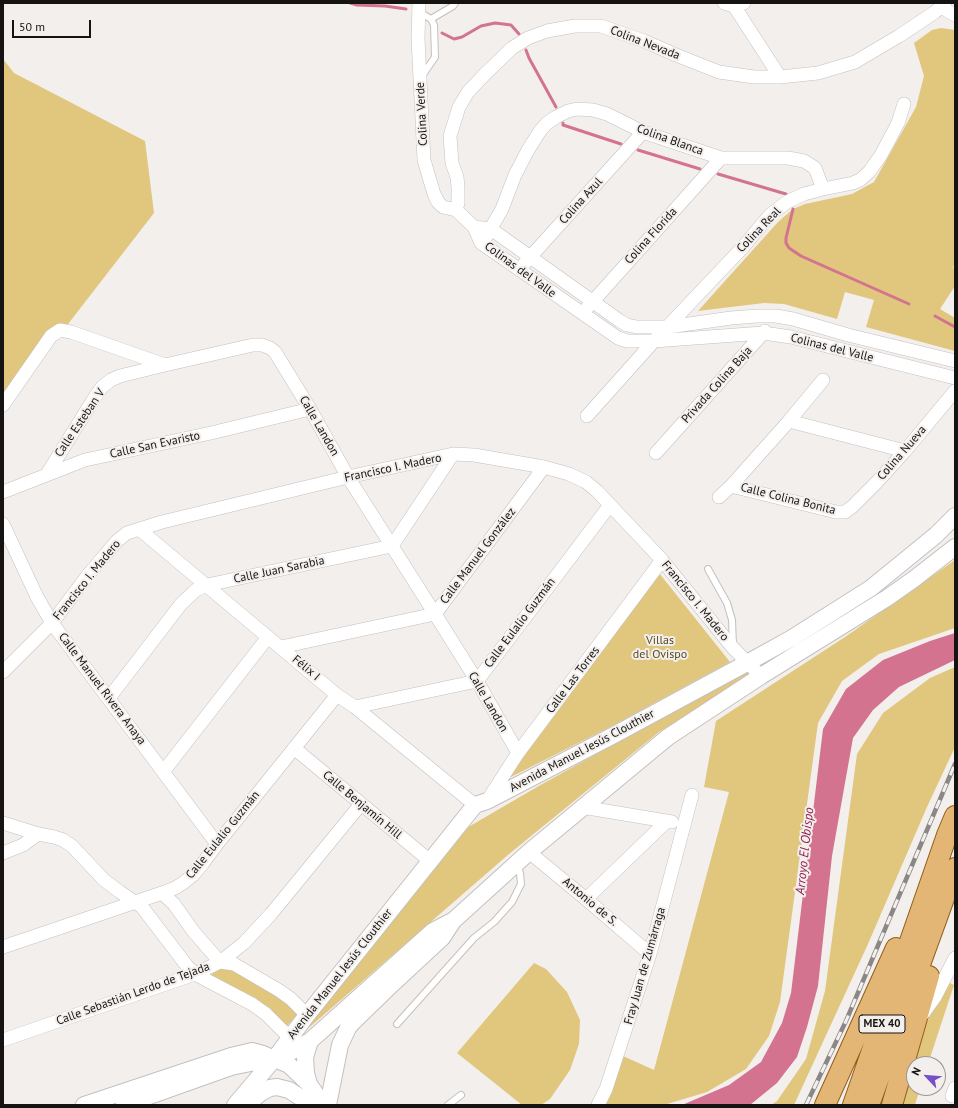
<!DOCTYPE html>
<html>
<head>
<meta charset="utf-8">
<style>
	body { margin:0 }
	#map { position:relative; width:958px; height:1108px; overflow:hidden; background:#f3efed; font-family:"PT Sans",sans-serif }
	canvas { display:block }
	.frame { position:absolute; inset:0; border:4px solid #151413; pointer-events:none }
	.north { position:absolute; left:906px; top:1056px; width:40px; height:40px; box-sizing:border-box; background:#f3efed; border:1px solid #9a9796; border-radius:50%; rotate:296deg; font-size:11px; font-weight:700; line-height:16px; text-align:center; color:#151413 }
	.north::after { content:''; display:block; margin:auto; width:14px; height:18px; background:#774fc8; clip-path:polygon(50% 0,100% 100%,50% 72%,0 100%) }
	.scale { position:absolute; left:12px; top:20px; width:79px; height:18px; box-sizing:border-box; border:2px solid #151413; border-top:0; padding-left:5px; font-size:12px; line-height:14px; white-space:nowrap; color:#151413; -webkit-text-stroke:3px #f3efed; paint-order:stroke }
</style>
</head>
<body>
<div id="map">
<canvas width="958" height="1108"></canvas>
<div class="frame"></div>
<div class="north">N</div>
<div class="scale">50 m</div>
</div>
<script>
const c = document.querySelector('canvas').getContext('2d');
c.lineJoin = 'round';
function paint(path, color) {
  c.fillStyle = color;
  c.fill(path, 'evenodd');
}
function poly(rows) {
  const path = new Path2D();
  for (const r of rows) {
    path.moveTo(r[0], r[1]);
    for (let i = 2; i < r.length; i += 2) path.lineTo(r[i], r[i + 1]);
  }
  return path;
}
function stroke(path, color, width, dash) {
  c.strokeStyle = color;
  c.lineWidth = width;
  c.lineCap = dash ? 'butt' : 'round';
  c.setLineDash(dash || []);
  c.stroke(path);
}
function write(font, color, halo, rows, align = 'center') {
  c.font = font + ' "PT Sans",sans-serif';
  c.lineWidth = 4;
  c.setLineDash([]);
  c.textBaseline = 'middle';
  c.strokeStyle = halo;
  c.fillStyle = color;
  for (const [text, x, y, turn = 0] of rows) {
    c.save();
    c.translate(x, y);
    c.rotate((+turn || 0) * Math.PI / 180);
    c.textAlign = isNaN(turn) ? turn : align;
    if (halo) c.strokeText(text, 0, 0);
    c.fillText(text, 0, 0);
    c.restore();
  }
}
paint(poly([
	[941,28,955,30,955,264,953,267,955,271,955,286,940,309,955,318,955,351,866,327,874,300,845,292,837,319,784,304,764,303,698,311,778,222,793,209,805,204,852,194,874,182,916,107,924,76,914,43,932,30],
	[3,59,14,73,145,141,154,213,3,408],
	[955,560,955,628,879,654,842,681,818,723,780,1002,769,1036,746,1069,707,1092,664,1105,601,1105,623,1056,654,1070,729,792,704,787,716,721,845,637],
	[659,573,730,662,610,727,501,782],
	[955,667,955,747,927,807,868,944,794,1105,771,1105,777,1101,806,1059,825,991,857,754,883,713,930,678],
	[747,670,750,677,659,732,509,854,304,1032,458,833,537,787],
	[534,963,546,969,567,992,580,1020,579,1044,570,1070,550,1099,541,1105,522,1105,457,1053],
	[227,965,289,1001,299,1013,285,1028,270,1008,210,975],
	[946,981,954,985,928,1064,914,1064,914,1088,920,1088,915,1105,898,1105,915,1048]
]), '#e1c67d');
paint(poly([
	[955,633,955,660,899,687,873,710,853,738,832,856,818,986,807,1027,797,1057,777,1083,750,1105,682,1105,729,1085,761,1062,782,1023,791,993,823,729,846,689,883,660,930,641]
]), '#d37390');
stroke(poly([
	[350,3,357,5,385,6,406,9],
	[442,33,454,39,462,37,481,26,495,23,511,25,519,34],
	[526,50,529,58,556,107],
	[563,123,563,125,621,144],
	[638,150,700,169],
	[718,174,786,194],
	[793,209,786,238,786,243,789,248,801,256,909,304],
	[935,316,955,327]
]), '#d37390', 3);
const service = poly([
	[419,12,431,19,434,25,435,57,422,76],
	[431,19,453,6,455,3],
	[708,569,727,603,732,620,733,645],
	[397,1024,474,938,494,922,512,902,521,884,520,873,517,865],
	[448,1105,461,1095]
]);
const minor = poly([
	[419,3,418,38,424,160,434,194,438,202,443,207,456,210],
	[724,3,734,6,744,3],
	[734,6,780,77],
	[941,7,955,15],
	[456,210,458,203,458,187,457,177,452,163,450,136,459,107,468,92,485,74,512,48,528,38,547,31,575,26,601,26,644,41,676,55,719,72,754,77,780,77,818,73,855,62,899,36,935,12,945,3],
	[456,210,474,227,481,243,618,338,627,341,654,341,763,333,791,337,955,378],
	[474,227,491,229,620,321,627,325,637,327,668,327,731,318,757,316,776,316,793,319,848,335,955,361],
	[486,237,502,209,515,175,528,150,540,131,547,123,556,117,568,111,577,109,593,110,607,114,643,132,721,158,788,158,804,161,815,168,823,189],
	[524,264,643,132],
	[587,308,721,158],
	[3,405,51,336,60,330,71,332,165,365],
	[587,416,654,341,743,247,770,215,787,202,804,194,823,189,853,183,860,180,869,172,881,155,898,123,904,104],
	[789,421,905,451],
	[656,453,765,331],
	[47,474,95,397,102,387,111,380,120,376,165,365,253,345,262,345,270,348,275,352,310,409,348,477,435,614,477,681,518,753],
	[731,486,836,512,845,512,852,507,877,482,905,451,955,391],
	[3,492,85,460,211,433,310,409],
	[719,497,731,486,789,421,823,380],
	[3,524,37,597,52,623,217,844],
	[139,529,337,695,355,707,475,805],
	[281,647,435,614,544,467],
	[3,672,52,623,88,575,117,541,127,533,162,522,348,477,453,454,474,455,544,467,569,474,586,482,597,491,662,560,733,648,761,676],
	[109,698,181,604,196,590,207,585,392,546,453,454],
	[355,707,477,681,610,505],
	[294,748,430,861],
	[163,772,268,637],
	[487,801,518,753,662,560],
	[582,807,672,822],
	[3,823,38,834,54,837,63,840,72,846,104,880,120,892,142,907,187,966,195,974,252,1004,266,1014,290,1038],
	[529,852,586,899,650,954],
	[3,853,23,845,38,834],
	[162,893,174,904,193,931,220,962,234,964,280,991,291,999,307,1015],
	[586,899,667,821],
	[3,947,162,893,175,888,183,883,193,875,203,863,217,844,337,695],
	[922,1015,935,997,955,958],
	[3,1040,195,974,220,962,244,943,271,914,361,804],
	[952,1096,955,1088],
	[598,1105,606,1089,650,954,692,795]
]);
const tertiary = poly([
	[309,1084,306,1073,305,1057,310,1041],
	[84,1105,231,1056,252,1051,263,1054,289,1065,309,1084,323,1105],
	[124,1105,231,1067,275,1058,287,1054,310,1041,433,931,454,920,529,852,668,737,761,676,887,598,914,579,955,547],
	[235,1105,275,1058,307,1015,475,805,487,801,614,735,747,663,792,638,871,588,936,535,955,516],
	[246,1105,262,1092,270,1088,277,1087,289,1090,312,1105],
	[328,1105,340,1045,348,1028,353,1022,387,989,442,938,453,921]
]);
const primary = poly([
	[825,1105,896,948],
	[853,1105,947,835,955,816],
	[869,1105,955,868],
	[892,1105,929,976]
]);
stroke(service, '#c4c0be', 8);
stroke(minor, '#c4c0be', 14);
stroke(tertiary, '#c4c0be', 18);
stroke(primary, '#905e18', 22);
stroke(service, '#fff', 6);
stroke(minor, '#fff', 13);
stroke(tertiary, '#fff', 16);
stroke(primary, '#e4b676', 20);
const rail = poly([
	[806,1105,846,1021,955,764]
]);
stroke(rail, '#8a8786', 4.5);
stroke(rail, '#f3efed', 3, [9]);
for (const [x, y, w] of [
	[882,1024,46]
]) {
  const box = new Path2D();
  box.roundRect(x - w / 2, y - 9, w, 18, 3);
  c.fillStyle = '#f3efed';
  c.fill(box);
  stroke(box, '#151413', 1);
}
write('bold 11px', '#151413', null, [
	["MEX 40",882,1024]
]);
write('12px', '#151413', '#f3efed', [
	["Colina Nevada",645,43,21],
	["Colina Verde",422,114,-93],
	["Colina Blanca",670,140,20],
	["Colina Azul",581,201,-48],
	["Colina Real",759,230,-46],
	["Colina Florida",651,236,-48],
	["Colinas del Valle",520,270,36],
	["Colinas del Valle",832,348,14],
	["Privada Colina Baja",717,385,-48],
	["Calle Esteban V",80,423,-56],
	["Calle Landon",319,426,60],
	["Calle San Evaristo",155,445,-12],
	["Colina Nueva",902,453,-49],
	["Francisco I. Madero",393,468,-12],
	["Calle Colina Bonita",788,499,14],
	["Calle Manuel González",478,556,-53],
	["Calle Juan Sarabia",279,570,-12],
	["Francisco I. Madero",87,580,-51],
	["Francisco I. Madero",695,601,51],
	["Calle Eulalio Guzmán",520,623,-53],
	["Félix I",306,668,40],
	["Calle Las Torres",573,680,-53],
	["Calle Manuel Rivera Anaya",102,689,53],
	["Calle Landon",488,702,60],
	["Avenida Manuel Jesús Clouthier",582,751,-28],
	["Calle Benjamín Hill",362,805,40],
	["Calle Eulalio Guzmán",223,835,-51],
	["Antonio de S.",590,902,40],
	["Fray Juan de Zumárraga",645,966,-74],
	["Avenida Manuel Jesús Clouthier",340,974,-52],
	["Calle Sebastián Lerdo de Tejada",133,994,-20]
]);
write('12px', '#594b21', '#f3efed', [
	["Villas",660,641],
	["del Ovispo",660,655]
]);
write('italic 13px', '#931f4f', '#f3efed', [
	["Arroyo El Obispo",805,851,-84]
]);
</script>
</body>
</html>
